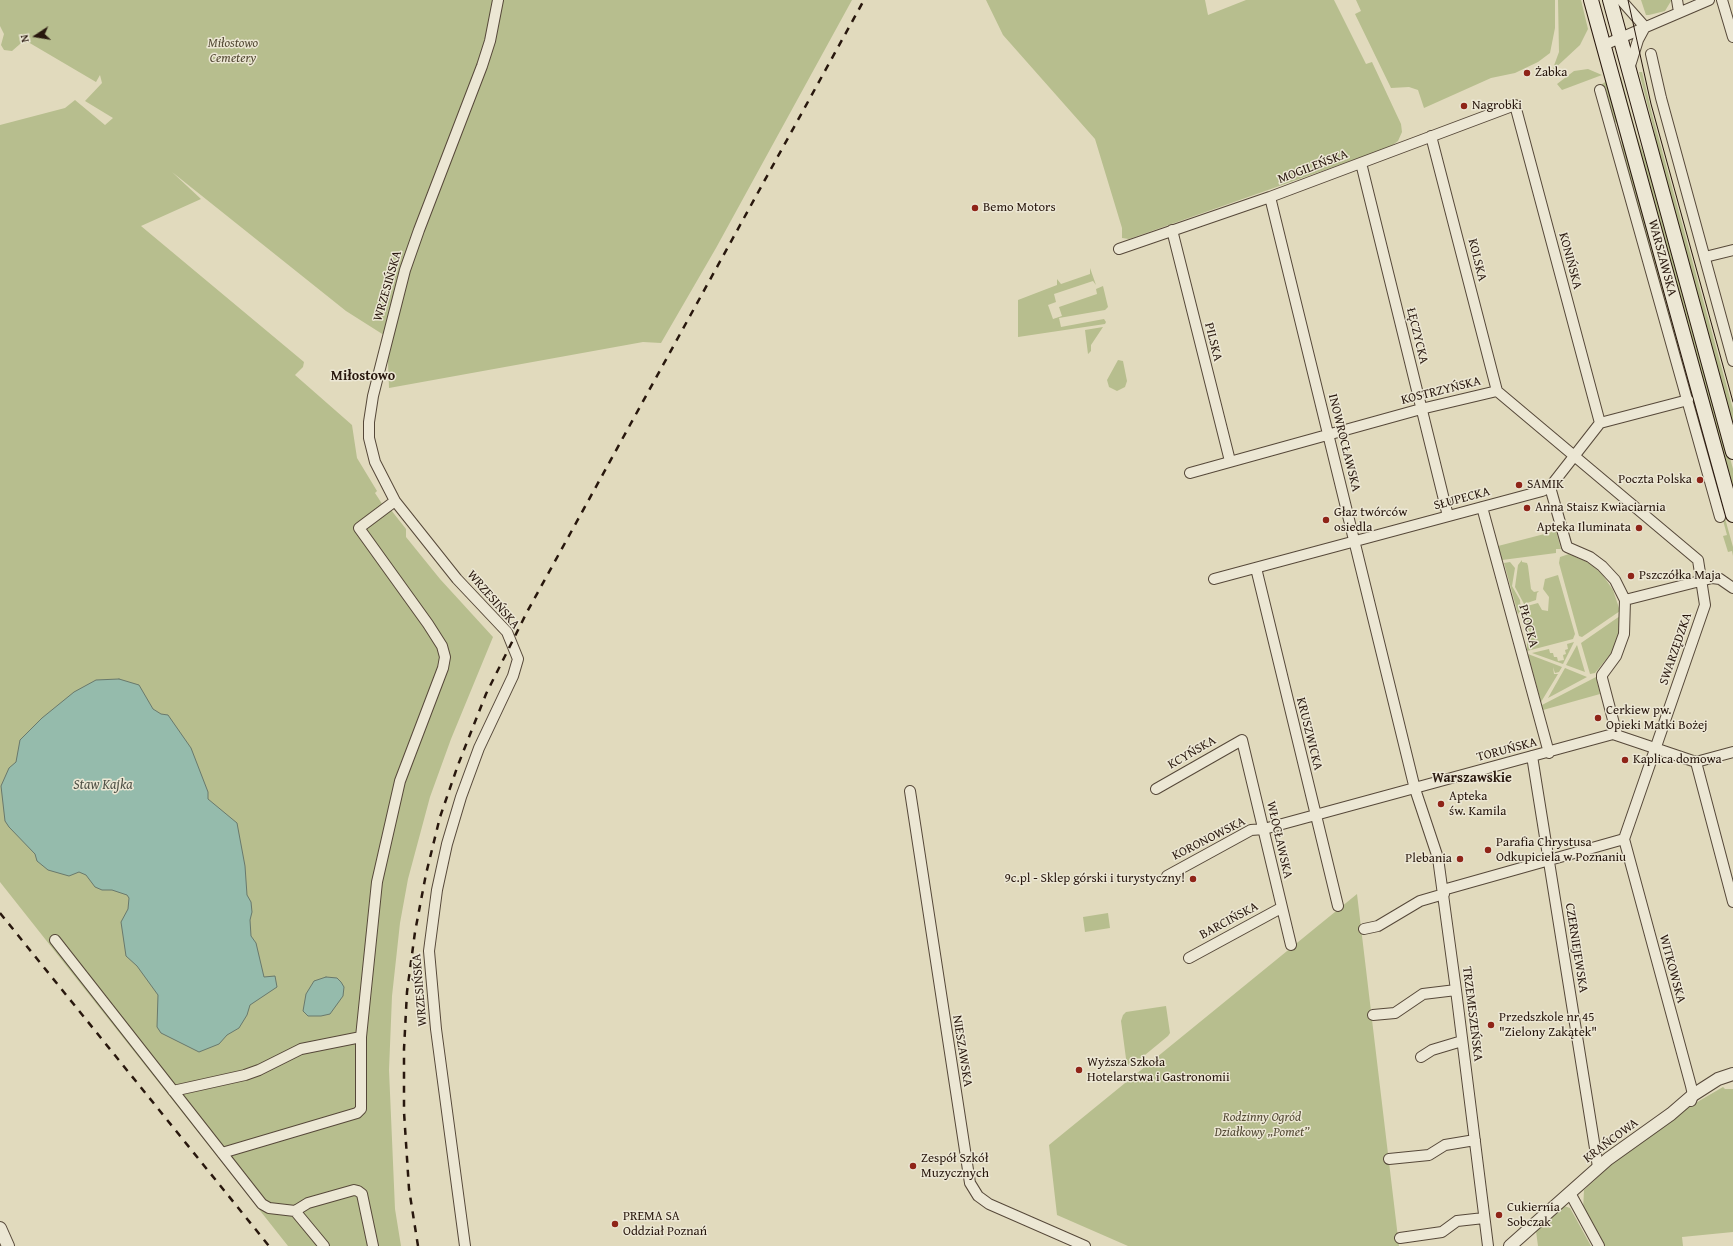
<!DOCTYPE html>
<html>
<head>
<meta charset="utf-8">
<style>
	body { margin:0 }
	#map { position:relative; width:1733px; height:1246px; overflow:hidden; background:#e1dabd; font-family:"Gentium Book Plus",serif }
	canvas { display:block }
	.north { position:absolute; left:16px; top:16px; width:40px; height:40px; -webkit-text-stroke:3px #ece7d4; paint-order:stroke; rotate:258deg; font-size:11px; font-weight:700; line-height:16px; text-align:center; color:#28170d }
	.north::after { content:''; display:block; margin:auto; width:14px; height:18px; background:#28170d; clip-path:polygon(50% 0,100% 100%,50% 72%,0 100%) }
</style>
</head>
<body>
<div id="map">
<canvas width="1733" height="1246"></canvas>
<div class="north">N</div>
</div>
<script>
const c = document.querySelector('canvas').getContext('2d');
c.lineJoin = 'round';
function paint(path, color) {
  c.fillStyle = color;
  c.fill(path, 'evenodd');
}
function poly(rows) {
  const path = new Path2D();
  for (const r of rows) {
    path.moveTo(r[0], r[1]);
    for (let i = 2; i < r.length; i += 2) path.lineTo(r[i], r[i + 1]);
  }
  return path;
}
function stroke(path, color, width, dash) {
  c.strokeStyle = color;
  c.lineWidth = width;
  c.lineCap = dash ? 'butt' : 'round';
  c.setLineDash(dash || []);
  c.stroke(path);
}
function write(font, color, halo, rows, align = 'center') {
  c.font = font + ' "Gentium Book Plus",serif';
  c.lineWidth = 3;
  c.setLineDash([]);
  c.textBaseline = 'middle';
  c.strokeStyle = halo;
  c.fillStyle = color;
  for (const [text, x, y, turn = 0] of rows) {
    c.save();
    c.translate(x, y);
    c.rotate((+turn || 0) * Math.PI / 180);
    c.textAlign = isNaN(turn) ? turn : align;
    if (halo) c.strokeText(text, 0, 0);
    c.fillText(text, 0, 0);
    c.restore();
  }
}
paint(poly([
	[0,0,852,0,716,248,661,343,643,342,389,388,387,337,346,311,172,172,201,199,141,226,304,362,303,367,295,375,352,425,357,458,377,491,375,493,388,513,391,510,406,529,406,537,440,579,493,637,451,739,430,797,408,879,400,923,392,996,389,1070,395,1209,401,1246,288,1246,0,882,0,125,65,108,75,100,105,125,113,118,116,120,113,118,85,101,102,83,100,75,96,82,28,42,20,44,12,51,4,50,1,45,4,34,0,26],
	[986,0,1205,0,1208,15,1246,0,1334,0,1366,64,1372,62,1401,124,1402,132,1398,141,1390,147,1129,239,1122,238,1122,228,1095,139,1003,35],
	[1356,0,1555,0,1555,28,1550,53,1538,62,1515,73,1491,78,1424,108,1418,90,1409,87,1391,88,1355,14,1361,11],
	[1558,0,1581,0,1588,29,1580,45,1552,71,1559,52],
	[1641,0,1671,0,1671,1,1665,11,1649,15,1646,15],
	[1588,69,1602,75,1562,90,1557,84,1574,71],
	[1639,72,1642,72,1652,114,1733,409,1733,435,1666,191,1653,126],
	[1621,77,1637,136,1657,191,1733,469,1733,499,1618,78],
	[1607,81,1680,340,1699,425,1733,547,1733,556,1732,551,1728,552,1723,536,1727,535,1623,152,1621,139,1617,124,1613,119,1605,87,1602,87,1602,84],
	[1090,268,1096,285,1093,281,1054,294,1056,302,1048,305,1053,319,1062,316,1059,307,1097,294,1096,289,1103,286,1108,307,1105,310,1059,318,1061,327,1104,319,1106,322,1105,324,1018,337,1018,300,1057,285,1057,279,1061,284,1090,274],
	[1103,327,1091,345,1091,351,1088,354,1085,330],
	[1118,360,1123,361,1127,381,1125,387,1117,391,1109,387,1107,380],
	[1556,531,1561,549,1556,549,1556,553,1502,560,1498,546],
	[1569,554,1589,563,1602,574,1613,590,1620,611,1582,637,1579,636,1559,563,1560,557],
	[1522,560,1522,562,1527,563,1528,566,1531,589,1534,592,1539,591,1537,593,1536,600,1524,604,1515,587,1518,565],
	[1510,562,1515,568,1512,586,1520,600,1521,611,1518,614,1504,563],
	[1558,575,1575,634,1573,639,1527,651,1527,606,1538,603,1542,610,1548,611,1549,597,1543,589,1545,579],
	[1620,616,1618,634,1612,652,1595,673,1590,674,1581,643],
	[1574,642,1563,664,1532,653,1549,649,1550,653,1553,653,1554,657,1557,657,1558,661,1564,660,1563,655,1566,654,1565,650,1568,649,1567,644],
	[1577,645,1585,672,1566,665],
	[1528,654,1562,667,1559,672,1555,673,1553,667,1554,674,1558,674,1541,702],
	[1565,668,1587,677,1548,698],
	[1596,677,1600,694,1543,710,1542,705],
	[1357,894,1399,1246,1128,1246,1057,1215,1049,1145],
	[1108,913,1110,928,1085,932,1083,917],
	[1166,1006,1170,1033,1168,1036,1134,1064,1127,1066,1121,1021,1123,1015,1126,1012],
	[1723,1087,1725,1089,1733,1089,1733,1232,1682,1237,1683,1246,1603,1246,1583,1210,1584,1190,1621,1156,1687,1108],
	[1564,1206,1570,1208,1591,1246,1538,1246,1536,1231]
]), '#b7be8e');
const water = poly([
	[119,679,139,685,153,709,161,714,168,715,191,748,208,792,208,799,237,823,245,866,247,895,251,902,252,912,250,920,251,936,256,943,264,977,275,976,277,987,250,1005,247,1015,239,1028,227,1035,219,1044,199,1052,161,1033,157,1027,158,995,137,966,126,956,121,922,128,909,129,898,127,895,112,890,102,890,95,887,86,875,79,872,69,876,48,870,37,861,35,854,9,827,5,821,1,786,9,768,16,762,20,740,42,718,74,692,96,680,119,679],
	[326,977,337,978,341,982,344,987,343,996,330,1014,321,1016,308,1016,303,1011,306,994,314,981,326,977]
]);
paint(water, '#95bbac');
stroke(water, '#69796c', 1);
const minor = poly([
	[1621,0,1645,27],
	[1677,0,1679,12],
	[1722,0,1733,37],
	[1604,45,1709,0],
	[1651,54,1661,98,1733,361],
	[1629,69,1638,40,1645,27],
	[1600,90,1720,517],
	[1431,136,1497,391],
	[1361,163,1448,516],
	[1270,197,1415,789,1438,858,1456,990,1488,1246],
	[1172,230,1230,461],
	[1119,249,1270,197,1515,105,1600,423],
	[1705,257,1733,250],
	[1190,473,1421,409,1497,391,1698,560,1705,605,1624,839,1443,890],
	[1550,487,1567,547,1590,557,1602,566,1615,580,1625,600,1624,634,1616,656,1602,675,1602,678,1617,735],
	[1482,507,1549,753],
	[1256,568,1338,906],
	[1214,579,1542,491,1550,487,1600,423,1688,400],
	[1625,600,1712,578,1720,579,1733,588],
	[1532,756,1598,1167],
	[1696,762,1733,902],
	[1156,789,1242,740,1291,945],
	[910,791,970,1183,978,1196,989,1204,1085,1246],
	[1624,839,1691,1086,1693,1095,1691,1101],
	[1167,876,1251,830,1264,829,1613,734,1696,762,1733,752],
	[1364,929,1378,926,1420,901,1444,894],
	[55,940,262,1204,269,1208,295,1211,324,1246],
	[1189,958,1281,908],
	[1373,1015,1395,1013,1423,994,1456,990],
	[1421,1057,1432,1050,1462,1041],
	[173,1091,245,1075,259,1070,301,1049,361,1037],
	[222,1153,357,1113,361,1109,361,1037,377,882,400,781,443,668,445,657,442,646,428,624,359,528,395,501],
	[1389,1159,1429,1155,1445,1145,1475,1140],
	[1570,1193,1599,1246],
	[295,1211,308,1203,354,1190,358,1191,362,1194,373,1246],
	[1400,1238,1442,1232,1457,1221,1484,1218],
	[465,1246,436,1029,429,951,437,890,447,844,461,797,479,748,513,676,518,659,507,632,457,579,395,501,375,462,369,438,369,422,373,396,405,270,419,230,482,66,490,41,498,0]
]);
const tertiary = poly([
	[0,1228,8,1246],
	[1510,1246,1608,1159,1671,1114,1693,1095,1718,1079,1733,1074]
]);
const secondary = poly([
	[1591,0,1733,515],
	[1610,0,1733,452]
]);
stroke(minor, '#564839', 12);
stroke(tertiary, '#564839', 14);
stroke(secondary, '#28170d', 16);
stroke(minor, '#ece7d4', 10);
stroke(tertiary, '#ece7d4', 12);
stroke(secondary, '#ece7d4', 14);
stroke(poly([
	[1628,0,1651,104,1733,402]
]), '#28170d', 1);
stroke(poly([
	[0,913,269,1246],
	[418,1246,409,1189,404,1112,404,1049,407,992,415,932,426,874,440,817,458,765,486,694,527,612,864,0]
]), '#28170d', 2.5, [7, 7]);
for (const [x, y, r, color] of [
	[1527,73,4,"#8f2418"],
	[1464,106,4,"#8f2418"],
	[975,208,4,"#8f2418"],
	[1700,480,4,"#8f2418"],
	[1519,485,4,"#8f2418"],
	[1527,508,4,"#8f2418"],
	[1326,520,4,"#8f2418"],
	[1639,528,4,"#8f2418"],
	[1631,576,4,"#8f2418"],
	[1598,718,4,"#8f2418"],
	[1625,760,4,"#8f2418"],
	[1441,804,4,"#8f2418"],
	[1488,850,4,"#8f2418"],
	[1460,859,4,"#8f2418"],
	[1193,879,4,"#8f2418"],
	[1491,1025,4,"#8f2418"],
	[1079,1070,4,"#8f2418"],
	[913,1166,4,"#8f2418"],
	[1499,1215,4,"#8f2418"],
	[615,1224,4,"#8f2418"]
]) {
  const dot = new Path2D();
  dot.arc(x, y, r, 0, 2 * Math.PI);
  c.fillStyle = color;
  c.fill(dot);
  stroke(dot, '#ece7d4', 1.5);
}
write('italic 13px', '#534934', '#ece7d4', [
	["Miłostowo",233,44],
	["Cemetery",233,59],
	["Rodzinny Ogród",1262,1118],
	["Działkowy „Pomet”",1262,1133]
]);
write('13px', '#28170d', '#ece7d4', [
	["Żabka",1535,73],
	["Nagrobki",1472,106],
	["Bemo Motors",983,208],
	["Poczta Polska",1692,480,"right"],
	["SAMIK",1527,485],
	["Anna Staisz Kwiaciarnia",1535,508],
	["Głaz twórców",1334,513],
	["osiedla",1334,528],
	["Apteka Iluminata",1631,528,"right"],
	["Pszczółka Maja",1639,576],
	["Cerkiew pw.",1606,711],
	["Opieki Matki Bożej",1606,726],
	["Kaplica domowa",1633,760],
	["Apteka",1449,797],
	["św. Kamila",1449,812],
	["Parafia Chrystusa",1496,843],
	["Odkupiciela w Poznaniu",1496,858],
	["Plebania",1452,859,"right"],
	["9c.pl - Sklep górski i turystyczny!",1185,879,"right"],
	["Przedszkole nr 45",1499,1018],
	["\"Zielony Zakątek\"",1499,1033],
	["Wyższa Szkoła",1087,1063],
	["Hotelarstwa i Gastronomii",1087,1078],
	["Zespół Szkół",921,1159],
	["Muzycznych",921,1174],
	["Cukiernia",1507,1208],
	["Sobczak",1507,1223],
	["PREMA SA",623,1217],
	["Oddział Poznań",623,1232]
], 'left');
write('13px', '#28170d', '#ece7d4', [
	["MOGILEŃSKA",1313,167,-21],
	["WARSZAWSKA",1662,258,75],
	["KOLSKA",1477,260,76],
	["KONIŃSKA",1570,261,75],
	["WRZESIŃSKA",388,286,-74],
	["ŁĘCZYCKA",1417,336,76],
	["PILSKA",1213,342,76],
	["KOSTRZYŃSKA",1441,391,-14],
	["INOWROCŁAWSKA",1344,443,76],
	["SŁUPECKA",1462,499,-15],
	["WRZESIŃSKA",493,600,49],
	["PŁOCKA",1528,626,75],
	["SWARZĘDZKA",1676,649,-71],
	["KRUSZWICKA",1309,734,76],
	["TORUŃSKA",1507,750,-15],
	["KCYŃSKA",1192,753,-30],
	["KORONOWSKA",1209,839,-27],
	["WŁOCŁAWSKA",1279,840,77],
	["BARCIŃSKA",1229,921,-28],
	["CZERNIEJEWSKA",1576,948,81],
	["WITKOWSKA",1672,969,75],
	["WRZESIŃSKA",420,990,-95],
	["TRZEMESZEŃSKA",1472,1014,83],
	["NIESZAWSKA",962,1051,81],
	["KRAŃCOWA",1611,1141,-37]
]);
write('bold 14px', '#28170d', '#ece7d4', [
	["Miłostowo",363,376],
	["Warszawskie",1472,778]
]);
write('italic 14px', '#4e5045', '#ece7d4', [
	["Staw Kajka",103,785]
]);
</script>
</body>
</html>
